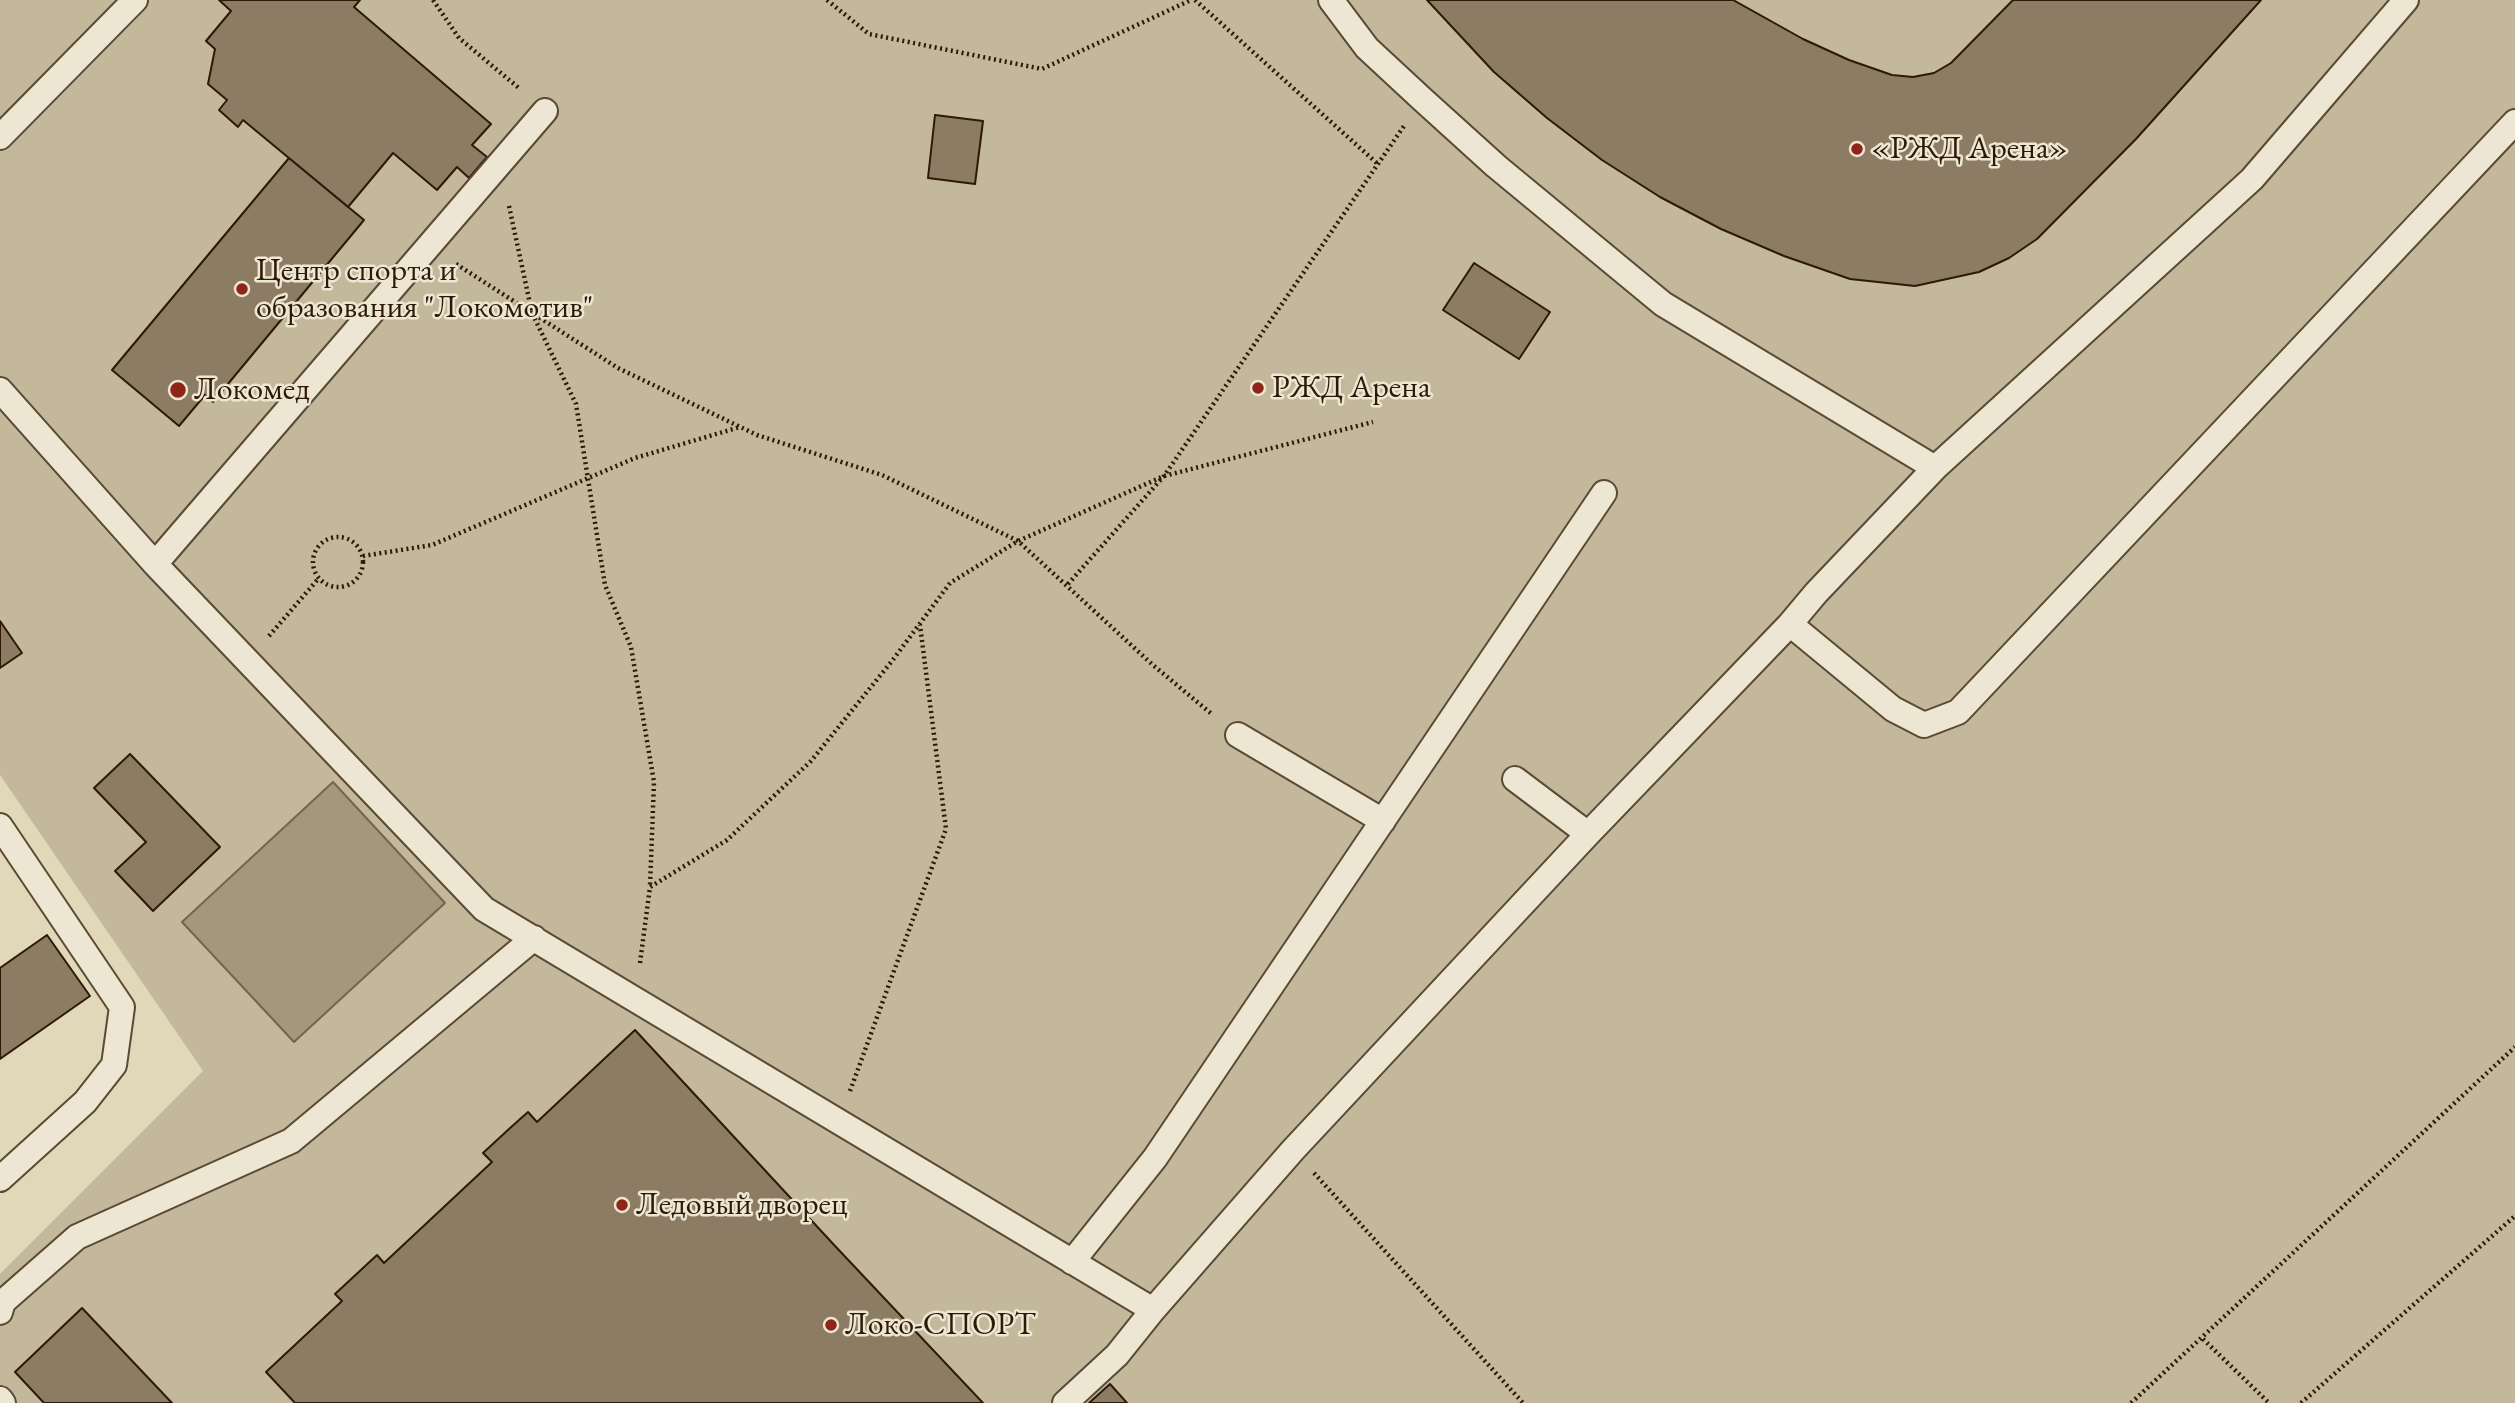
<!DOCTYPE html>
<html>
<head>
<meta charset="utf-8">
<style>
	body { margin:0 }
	canvas { display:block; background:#e1d8b9 }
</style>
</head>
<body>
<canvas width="2515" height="1403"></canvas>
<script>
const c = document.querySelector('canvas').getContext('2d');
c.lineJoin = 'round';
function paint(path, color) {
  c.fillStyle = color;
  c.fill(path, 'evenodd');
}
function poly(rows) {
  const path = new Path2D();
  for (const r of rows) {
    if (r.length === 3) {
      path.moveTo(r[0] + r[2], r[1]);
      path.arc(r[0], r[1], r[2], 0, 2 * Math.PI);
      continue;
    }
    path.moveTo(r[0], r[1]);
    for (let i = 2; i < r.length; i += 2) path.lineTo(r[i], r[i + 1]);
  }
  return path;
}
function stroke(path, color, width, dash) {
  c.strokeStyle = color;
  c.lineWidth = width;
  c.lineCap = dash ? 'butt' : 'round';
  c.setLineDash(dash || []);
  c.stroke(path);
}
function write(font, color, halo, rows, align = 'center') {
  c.font = font + ' "EB Garamond",serif';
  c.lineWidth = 5;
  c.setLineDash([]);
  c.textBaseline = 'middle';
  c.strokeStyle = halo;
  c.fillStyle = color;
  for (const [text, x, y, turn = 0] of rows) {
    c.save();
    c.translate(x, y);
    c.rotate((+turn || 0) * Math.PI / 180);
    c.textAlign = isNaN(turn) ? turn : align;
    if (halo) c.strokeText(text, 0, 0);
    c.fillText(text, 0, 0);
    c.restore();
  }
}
paint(poly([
	[0,0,2515,0,2515,1403,0,1403,0,1274,203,1071,0,775]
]), '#c3b89b');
const water = poly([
	[333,782,445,903,294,1042,182,922,333,782]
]);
paint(water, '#a4977c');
stroke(water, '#75654d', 2);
const building = poly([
	[219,0,360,0,354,7,491,124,472,145,487,157,469,178,457,167,437,190,393,153,348,207,243,120,238,127,219,110,227,100,208,84,215,49,206,41,231,11,219,0],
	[1427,0,1733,0,1803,39,1849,60,1892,75,1913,77,1934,73,1951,63,2013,0,2261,0,2136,139,2037,239,2009,258,1979,272,1915,286,1850,279,1784,256,1721,229,1660,197,1602,160,1547,118,1494,72,1427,0],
	[935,115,983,121,975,184,928,178,935,115],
	[289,158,364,220,213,402,205,395,179,426,112,370,289,158],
	[1474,263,1550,312,1519,359,1443,310,1474,263],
	[0,621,22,653,0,668,0,621],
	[130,754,220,847,153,911,115,871,146,842,94,788,130,754],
	[47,935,90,996,0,1059,0,968,47,935],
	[635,1030,836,1247,983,1403,295,1403,266,1372,342,1301,335,1294,377,1255,384,1263,492,1162,483,1153,509,1129,528,1112,537,1122,635,1030],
	[82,1308,172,1403,44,1403,15,1372,82,1308],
	[1110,1384,1127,1403,1089,1403,1110,1384]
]);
paint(building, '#8b7c63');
stroke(building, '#2e1906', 2);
const service = poly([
	[1331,0,1367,48,1422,99,1496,166,1663,304,1935,468],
	[0,137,135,0],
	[0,390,155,564,484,909,1153,1310,1293,1150,1588,834,1790,624,1816,593,1935,468,2252,179,2406,0],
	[155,564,545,111],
	[1790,624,1893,709,1924,725,1958,712,2515,122],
	[1238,735,1383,821],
	[1515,779,1588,834],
	[0,826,122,1007,114,1065,85,1102,0,1179],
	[1072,1262,1155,1158,1604,493],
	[0,1312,3,1302,77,1237,291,1141,534,938],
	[0,1399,3,1403],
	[1065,1403,1117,1355,1153,1310]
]);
stroke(service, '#5b4933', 28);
stroke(poly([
	[433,0,459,38,520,89],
	[827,0,869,34,1042,69,1191,0],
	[1195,0,1379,165],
	[509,206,532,313,576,404,605,585,631,647,654,782,650,886],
	[456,264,618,368,757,435,882,475,1018,541,1154,666,1213,715],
	[338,562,25],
	[363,556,432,545,635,458,740,427],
	[1068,584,1164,476,1404,126],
	[269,636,319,578],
	[640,963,650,887,727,840,811,761,892,661,950,583,1018,541,1164,476,1373,422],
	[850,1091,946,829,920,625],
	[1314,1173,1523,1403],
	[2203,1339,2269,1403],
	[2131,1403,2515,1047],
	[2301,1403,2515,1216]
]), '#2e1906', 4.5, [2, 3.5]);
stroke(service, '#ece6d2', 24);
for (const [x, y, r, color] of [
	[1857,149,7,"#8f2418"],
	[242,289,7,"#8f2418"],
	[1258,388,7,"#8f2418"],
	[178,390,9,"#8f2418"],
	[622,1205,7,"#8f2418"],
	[831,1325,7,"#8f2418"]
]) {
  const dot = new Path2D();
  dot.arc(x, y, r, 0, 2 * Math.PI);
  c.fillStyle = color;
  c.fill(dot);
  stroke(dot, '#ece6d2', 2.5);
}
write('32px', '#2e1906', '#ece6d2', [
	["«РЖД Арена»",1871,149],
	["Центр спорта и",256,271],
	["образования \"Локомотив\"",256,308],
	["РЖД Арена",1272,388],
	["Локомед",194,390],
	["Ледовый дворец",636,1205],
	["Локо-СПОРТ",845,1325]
], 'left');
</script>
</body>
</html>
